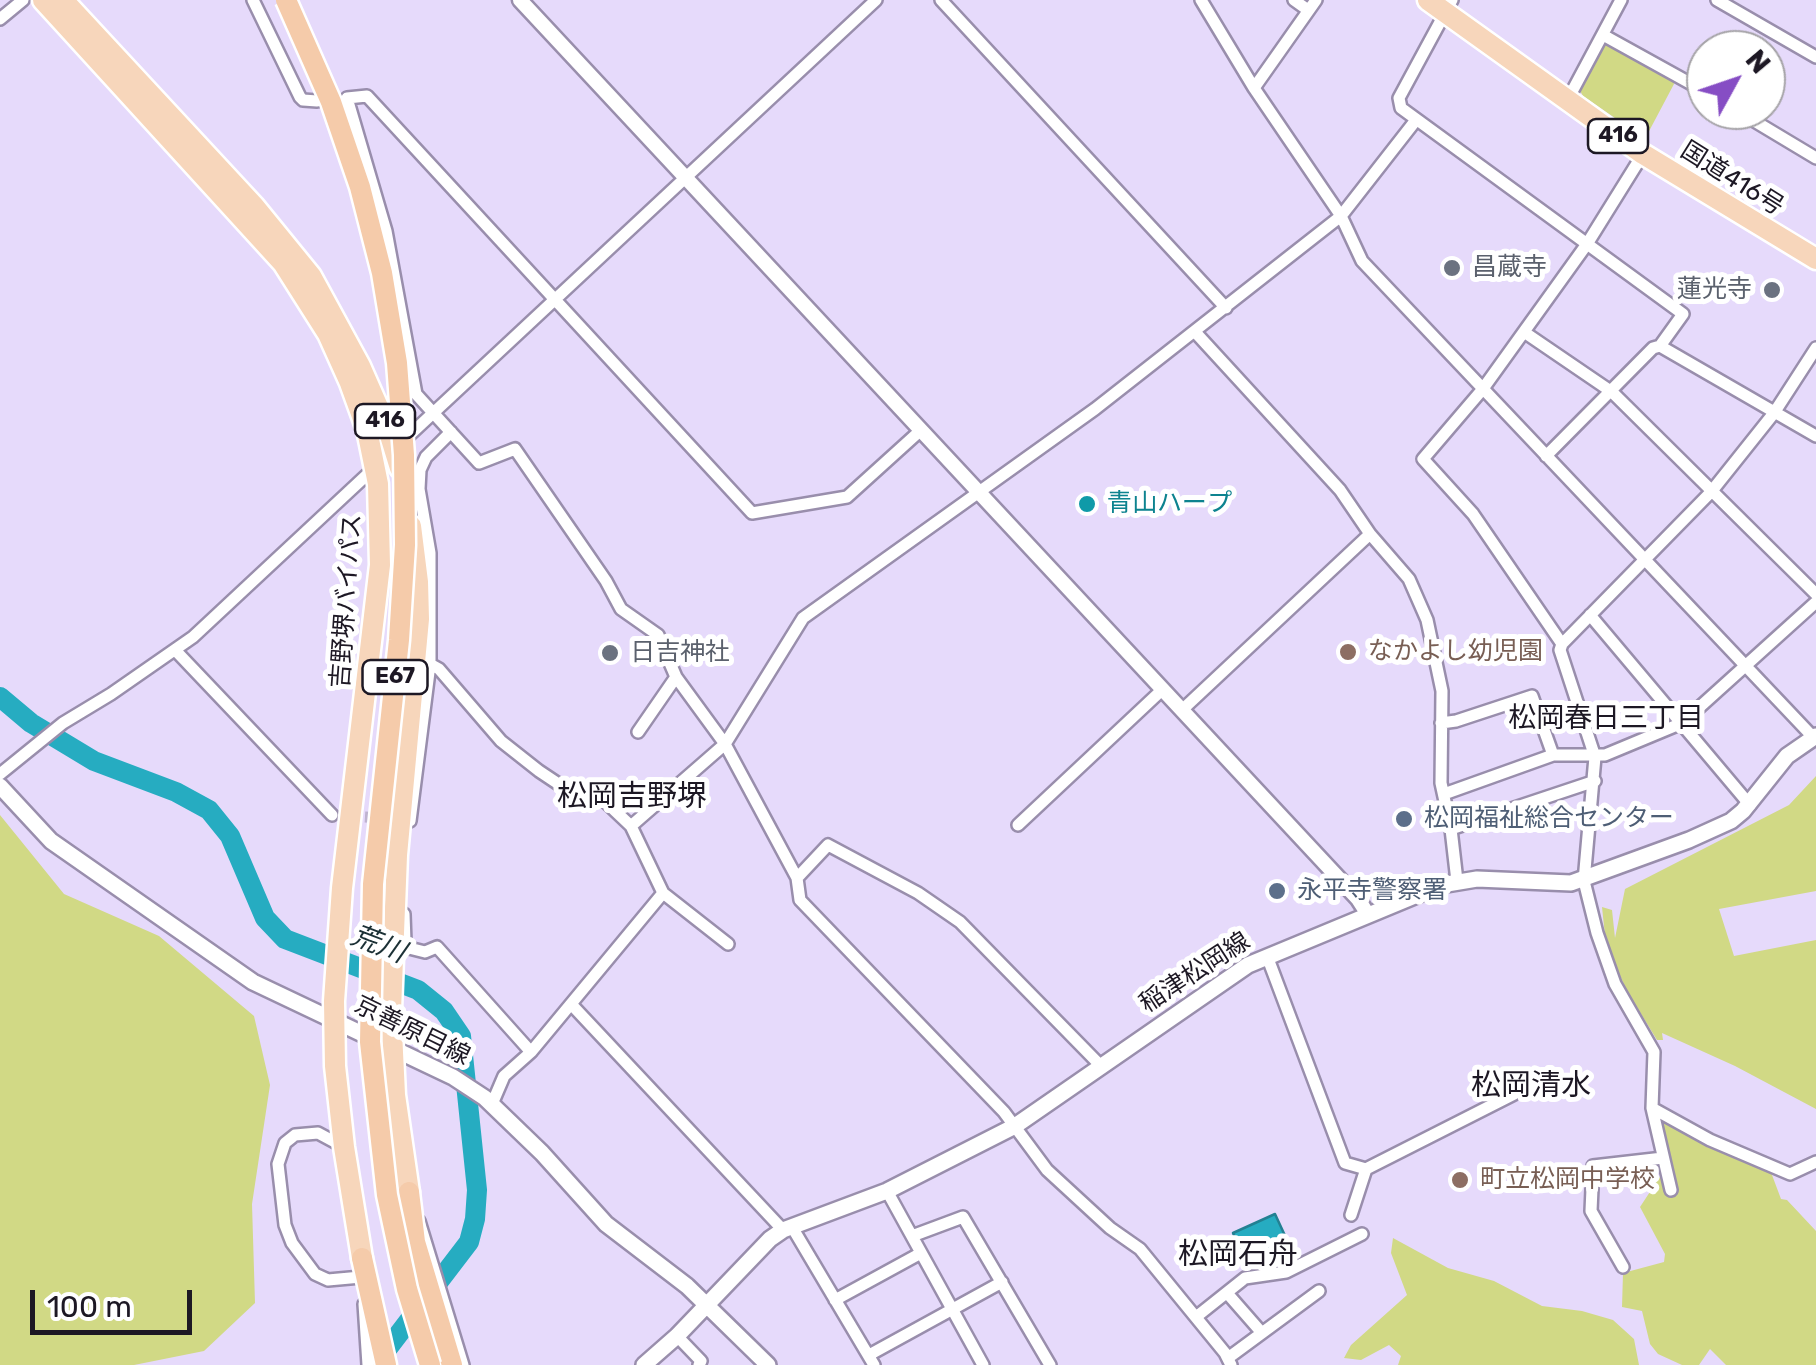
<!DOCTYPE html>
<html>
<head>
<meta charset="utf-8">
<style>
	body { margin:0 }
	#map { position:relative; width:1816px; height:1365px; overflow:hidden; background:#e6dafb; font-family:Rubik,sans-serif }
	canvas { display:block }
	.north { position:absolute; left:1686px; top:30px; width:100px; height:100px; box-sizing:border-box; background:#fff; border:2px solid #a5a3a7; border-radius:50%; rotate:50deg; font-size:28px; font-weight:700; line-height:40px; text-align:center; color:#1d1824 }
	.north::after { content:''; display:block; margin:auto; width:35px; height:45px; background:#864dc4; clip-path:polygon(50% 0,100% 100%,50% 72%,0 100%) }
	.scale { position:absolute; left:30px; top:1290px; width:162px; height:45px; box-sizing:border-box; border:5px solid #1d1824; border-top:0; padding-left:12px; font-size:30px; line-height:35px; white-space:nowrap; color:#1d1824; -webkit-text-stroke:8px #fff; paint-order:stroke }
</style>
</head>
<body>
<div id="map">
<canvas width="1816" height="1365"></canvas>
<div class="north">N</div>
<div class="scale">100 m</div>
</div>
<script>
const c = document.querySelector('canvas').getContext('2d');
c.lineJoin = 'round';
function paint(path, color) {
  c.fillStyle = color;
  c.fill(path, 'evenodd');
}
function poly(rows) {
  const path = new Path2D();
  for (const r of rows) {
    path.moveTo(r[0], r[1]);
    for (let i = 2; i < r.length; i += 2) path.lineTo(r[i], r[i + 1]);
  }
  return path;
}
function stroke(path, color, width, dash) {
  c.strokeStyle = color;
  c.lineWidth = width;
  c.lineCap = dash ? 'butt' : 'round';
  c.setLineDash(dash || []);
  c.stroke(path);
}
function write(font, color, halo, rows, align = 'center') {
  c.font = font + ' Rubik,"Noto Sans JP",sans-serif';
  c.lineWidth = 10;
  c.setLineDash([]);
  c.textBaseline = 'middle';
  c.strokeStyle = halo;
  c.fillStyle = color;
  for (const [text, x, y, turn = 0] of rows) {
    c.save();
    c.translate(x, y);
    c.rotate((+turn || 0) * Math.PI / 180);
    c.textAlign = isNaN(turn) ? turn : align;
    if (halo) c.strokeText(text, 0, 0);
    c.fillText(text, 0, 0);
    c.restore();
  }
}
paint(poly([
	[1610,42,1673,78,1674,84,1647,135,1641,136,1583,96,1579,89,1604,44],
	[1816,776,1816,891,1719,909,1734,956,1816,940,1816,1109,1735,1066,1662,1033,1663,1040,1657,1040,1627,991,1606,945,1602,907,1612,910,1615,938,1625,889,1789,805],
	[0,815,64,894,159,936,254,1016,270,1085,252,1204,255,1303,204,1351,134,1365,0,1365],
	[1652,1108,1769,1167,1781,1199,1787,1200,1816,1231,1816,1365,1726,1365,1710,1349,1699,1365,1682,1365,1658,1354,1650,1344,1642,1311,1622,1307,1623,1273,1664,1262,1665,1254,1640,1207,1665,1169],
	[1393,1238,1448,1268,1494,1281,1542,1306,1582,1311,1613,1320,1634,1339,1639,1365,1398,1365,1401,1356,1389,1345,1361,1360,1344,1358,1351,1345,1407,1295,1391,1253]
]), '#d1d985');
const water = poly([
	[1275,1214,1287,1240,1244,1259,1233,1233,1275,1214]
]);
paint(water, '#26acc1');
stroke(water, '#238092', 2.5);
stroke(poly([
	[0,697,31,723,94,761,176,792,209,810,230,836,265,918,285,939,418,990,444,1011,461,1036,477,1190,475,1219,469,1242,375,1365]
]), '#26acc1', 20);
stroke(poly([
	[332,815,384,818]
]), '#beb3d0', 11, [11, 5.5]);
const minor = poly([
	[253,0,300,97,303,100,317,101],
	[941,0,1226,308],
	[1201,0,1254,88,1341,216,1362,261,1813,737],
	[1294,0,1308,10],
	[1452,0,1399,98,1401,108,1683,314,1660,346,1653,348,1546,456],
	[1717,0,1816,57],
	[0,19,23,0],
	[1603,35,1706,92],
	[1254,88,1316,0],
	[1567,101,1621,0],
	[1736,110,1816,158],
	[1643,154,1587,244,1482,390,1423,459,1473,514,1562,644,1560,650,1595,757,1584,881,1597,933,1615,984,1654,1052,1652,1108,1671,1190],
	[1524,332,1612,392,1816,594],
	[1196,333,1340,490,1370,534,1409,579,1427,620,1442,691,1441,783,1451,829,1457,881],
	[1660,346,1816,436],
	[921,430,847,497,752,513,367,96,347,98,386,231,416,394,479,463,515,449,606,581,621,609,658,635,676,677,725,744,797,878,800,900,1004,1112,1047,1170,1110,1228,1140,1249,1225,1353,1231,1365],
	[1590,615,1750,805],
	[1562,644,1711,492,1774,413,1816,348],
	[176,651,332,815],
	[430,664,439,669,501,741,539,771,560,785,592,789,631,826,663,893,728,944],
	[1182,710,1370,534],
	[1441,723,1456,721,1532,696,1553,755],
	[638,732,676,677],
	[0,774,63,723,111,694,193,637,876,0],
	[1444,794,1553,755,1605,755,1682,723,1816,602],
	[410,821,430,664,430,553,419,489,420,470,426,457,451,432],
	[1018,825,1163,689],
	[631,826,725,744,803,618,1095,409,1341,216,1416,120],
	[1451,829,1595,781],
	[797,878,828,845,918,893,960,922,1101,1066],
	[404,914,405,942,409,948,425,952,437,947,531,1052],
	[1267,956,1345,1163,1366,1169,1514,1094],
	[571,1004,783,1230],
	[492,1104,504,1076,531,1052,663,893],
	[1652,1108,1710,1140,1790,1174,1816,1162],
	[344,1147,318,1133,295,1135,285,1143,278,1164,285,1225,292,1243,315,1274,328,1280,361,1277],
	[887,1191,983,1365],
	[1351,1215,1366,1169],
	[419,1221,463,1365],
	[792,1227,874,1365],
	[912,1236,963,1217,1050,1365],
	[1623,1267,1591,1211,1593,1166,1663,1158],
	[1227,1293,1262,1333],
	[835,1300,921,1253],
	[364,1304,368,1365],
	[1196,1317,1245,1278,1286,1272,1362,1234],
	[677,1336,701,1361,699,1365],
	[869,1355,1002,1282],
	[1228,1358,1319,1291]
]);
const tertiary = poly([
	[520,0,1358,899,1367,913]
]);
const secondary = poly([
	[0,786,51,841,253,982,453,1077,485,1098,542,1153,606,1224,687,1286,768,1365],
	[644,1365,677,1336,770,1239,783,1230,887,1191,1015,1126,1248,965,1441,885,1477,879,1571,883,1689,840,1731,821,1743,811,1787,756,1816,736]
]);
const trunk = poly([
	[43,0,283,263,328,334,350,383,367,430,378,484,380,565,342,888,334,1001,335,1066,344,1147,362,1258],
	[63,0,254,206,311,276,360,366,389,432,400,468],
	[1428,0,1643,154,1816,259],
	[409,1192,395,1095,391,1010,397,855,419,619,418,582,411,526]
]);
const motorway = poly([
	[409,1192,415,1242,452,1365],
	[362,1258,386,1365]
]);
stroke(minor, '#998eac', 16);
stroke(tertiary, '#998eac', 19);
stroke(secondary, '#998eac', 20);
stroke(trunk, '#fff', 25);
stroke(motorway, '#fff', 25);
stroke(minor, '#fff', 11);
stroke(tertiary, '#fff', 14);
stroke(secondary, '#fff', 15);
stroke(trunk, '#f7d6bb', 20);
stroke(motorway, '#f5cbaa', 20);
const motorwayBridge = poly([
	[286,0,331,102,360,187,382,273,397,363,404,455,405,545,399,640,373,884,370,1042,387,1195,407,1289,430,1365]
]);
stroke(motorwayBridge, '#fff', 25, []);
stroke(motorwayBridge, '#f5cbaa', 20);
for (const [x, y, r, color] of [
	[1452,268,10,"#6b7280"],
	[1772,290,10,"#6b7280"],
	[1087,504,10,"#0f9aa8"],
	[1348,652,10,"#8d6e63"],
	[610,653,10,"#6b7280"],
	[1404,819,10,"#5c6f8a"],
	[1277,891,10,"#5c6f8a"],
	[1460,1180,10,"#8d6e63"]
]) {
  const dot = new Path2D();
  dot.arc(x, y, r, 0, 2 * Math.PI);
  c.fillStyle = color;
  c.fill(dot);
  stroke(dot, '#fff', 4);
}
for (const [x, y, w] of [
	[1618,136,60],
	[385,421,60],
	[395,677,65]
]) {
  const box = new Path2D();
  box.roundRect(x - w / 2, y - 17, w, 34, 8);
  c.fillStyle = '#fff';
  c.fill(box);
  stroke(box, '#1d1824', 2.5);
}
write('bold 22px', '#1d1824', null, [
	["416",1618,136],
	["416",385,421],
	["E67",395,677]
]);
write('25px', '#1d1824', '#fff', [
	["国道416号",1732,179,32],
	["吉野堺バイパス",347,601,-86],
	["稲津松岡線",1195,973,-33],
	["京善原目線",412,1031,26]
]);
write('25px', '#5b616d', '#fff', [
	["昌蔵寺",1472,268],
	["蓮光寺",1752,290,"right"],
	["日吉神社",630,653]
], 'left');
write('25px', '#0d838f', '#fff', [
	["青山ハープ",1107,504]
], 'left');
write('25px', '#785e54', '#fff', [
	["なかよし幼児園",1368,652],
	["町立松岡中学校",1480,1180]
], 'left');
write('25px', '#4e5e75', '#fff', [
	["松岡福祉総合センター",1424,819],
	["永平寺警察署",1297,891]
], 'left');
write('28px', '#1d1824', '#fff', [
	["松岡春日三丁目",1606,719]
]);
write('italic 28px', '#1c3136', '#fff', [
	["荒川",378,945,21]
]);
write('30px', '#1d1824', '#fff', [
	["松岡吉野堺",632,797],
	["松岡清水",1531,1086],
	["松岡石舟",1238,1255]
]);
</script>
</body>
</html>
